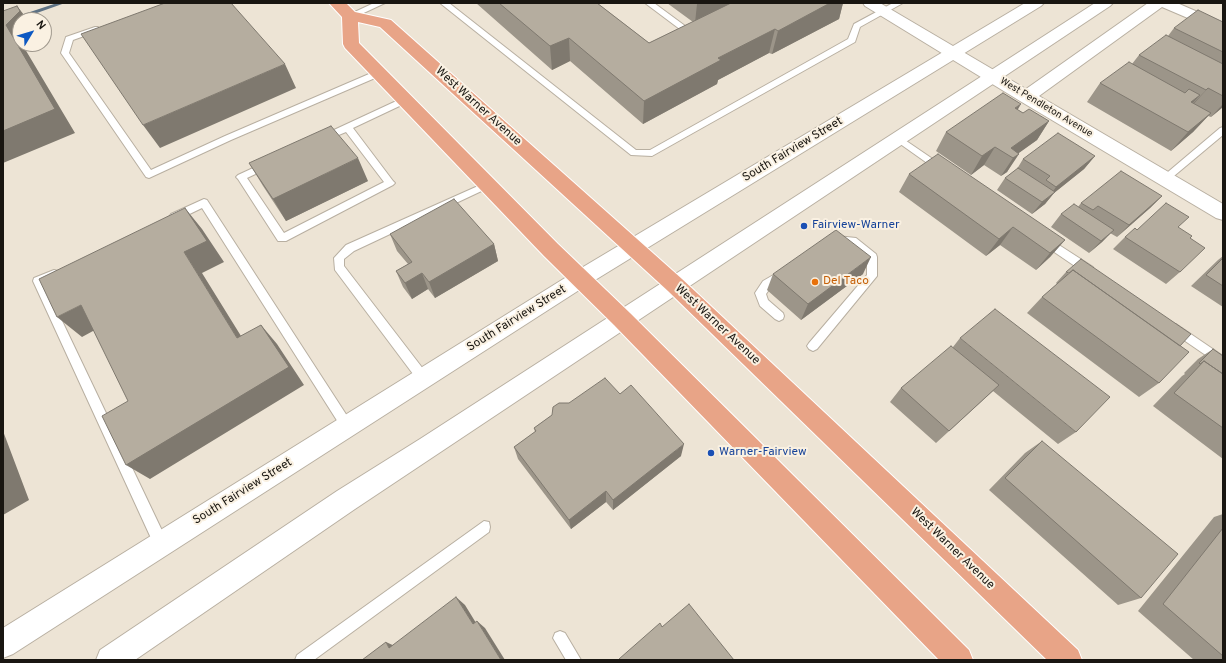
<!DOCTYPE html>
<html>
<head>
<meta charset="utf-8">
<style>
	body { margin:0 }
	#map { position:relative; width:1226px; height:663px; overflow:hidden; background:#ede4d5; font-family:Overpass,sans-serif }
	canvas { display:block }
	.frame { position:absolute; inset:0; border:4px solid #191611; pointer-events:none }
	.north { position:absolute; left:12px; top:12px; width:40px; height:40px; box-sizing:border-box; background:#faf1e2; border:1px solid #a0998e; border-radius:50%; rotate:52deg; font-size:11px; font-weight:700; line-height:16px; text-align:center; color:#191611 }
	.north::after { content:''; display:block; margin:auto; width:14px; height:18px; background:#0c58c2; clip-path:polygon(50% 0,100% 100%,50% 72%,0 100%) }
</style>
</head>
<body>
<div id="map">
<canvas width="1226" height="663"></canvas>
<div class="frame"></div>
<div class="north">N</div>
</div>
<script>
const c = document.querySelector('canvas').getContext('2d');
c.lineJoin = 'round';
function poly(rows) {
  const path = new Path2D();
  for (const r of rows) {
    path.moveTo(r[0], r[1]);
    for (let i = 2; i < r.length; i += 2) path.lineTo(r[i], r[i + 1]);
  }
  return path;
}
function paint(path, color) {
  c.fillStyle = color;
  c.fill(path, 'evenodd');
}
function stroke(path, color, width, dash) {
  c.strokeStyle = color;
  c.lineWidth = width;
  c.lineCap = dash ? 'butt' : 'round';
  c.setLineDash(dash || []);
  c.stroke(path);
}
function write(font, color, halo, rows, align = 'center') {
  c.font = font + ' Overpass,sans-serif';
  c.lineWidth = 4;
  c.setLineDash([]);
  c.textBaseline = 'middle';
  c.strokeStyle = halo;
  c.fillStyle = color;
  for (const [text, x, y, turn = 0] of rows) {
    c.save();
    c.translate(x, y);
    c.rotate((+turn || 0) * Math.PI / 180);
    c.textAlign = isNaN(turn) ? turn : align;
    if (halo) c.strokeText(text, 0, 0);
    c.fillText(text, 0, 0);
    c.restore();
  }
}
paint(poly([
	[57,3,65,3,3,25,3,21,57,3]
]), '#5e7284');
const service = poly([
	[374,3,385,3,353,18,347,18,346,16,374,3],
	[440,3,449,3,636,150,650,150,848,39,854,24,893,3,903,3,860,27,855,42,652,156,631,155,440,3],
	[645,3,654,3,696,34,692,36,689,36,645,3],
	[95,27,98,27,98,31,73,40,69,53,151,170,225,136,376,71,379,70,383,73,382,75,231,140,149,178,146,177,61,53,66,37,95,27],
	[405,97,409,100,408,102,353,128,393,181,395,183,393,185,286,241,278,241,238,179,236,177,238,175,264,163,270,163,272,165,270,167,247,178,284,233,384,182,346,132,324,141,319,138,321,136,405,97],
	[1223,127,1223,135,1168,181,1162,181,1160,179,1162,177,1220,128,1223,127],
	[899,136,943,166,945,168,943,170,937,170,896,141,894,139,896,137,899,136],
	[487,182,492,185,490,187,354,251,344,259,344,266,427,374,429,378,427,382,423,383,419,382,335,270,334,258,346,245,487,182],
	[204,199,207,200,351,422,353,426,351,430,347,432,343,430,202,208,177,220,171,220,169,217,171,214,204,199],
	[837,236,856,238,876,254,877,257,877,276,817,349,813,351,809,349,807,346,809,343,867,275,867,259,850,245,833,243,832,240,833,237,837,236],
	[1045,236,1093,267,1094,270,1093,273,1089,274,1085,273,1041,243,1040,240,1041,237,1045,236],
	[54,270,58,271,59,274,58,277,44,283,166,539,168,544,166,549,161,551,156,549,33,281,34,278,54,270],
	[782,270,786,271,787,274,786,277,771,287,766,294,768,300,783,313,784,316,783,319,779,321,775,319,760,306,755,293,763,281,782,270],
	[1176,324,1223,356,1223,367,1172,332,1171,329,1172,326,1176,324],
	[484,521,489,522,490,527,489,532,314,660,295,660,297,655,484,521],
	[560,631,565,633,581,660,566,660,553,638,555,633,560,631]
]);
const minor = poly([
	[863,3,880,3,1026,89,1148,3,1177,3,1223,23,1223,33,1162,7,1039,96,1223,204,1223,220,1216,218,1020,101,865,6,863,3]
]);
const secondary = poly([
	[1025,3,1044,3,1041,6,587,285,13,654,3,658,3,628,573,273,1025,3],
	[1095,3,1113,3,1110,6,355,509,135,660,96,660,100,650,337,491,420,439,1095,3]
]);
const primary = poly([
	[329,3,346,3,355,12,391,20,682,279,1078,650,1082,660,1047,660,668,291,380,27,358,22,359,43,558,244,630,313,969,650,973,660,939,660,614,325,544,256,345,48,343,44,342,17,329,3]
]);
stroke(service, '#b8afa1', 2);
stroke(minor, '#b8afa1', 2);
stroke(secondary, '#b8afa1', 2);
stroke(primary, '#fff', 2);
paint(service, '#fff');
paint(minor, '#fff');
paint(secondary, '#fff');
paint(primary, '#e8a487');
paint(poly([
	[476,3,597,3,649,43,693,22,667,3,843,3,839,19,772,54,769,53,718,80,717,84,643,124,570,61,552,70],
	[1223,22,1223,107,1211,117,1208,116,1193,132,1171,151,1087,102,1100,83,1132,64,1139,55,1168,36,1174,28],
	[1018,110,1023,113,1049,121,1037,140,1018,153,1007,172,1001,176,984,165,971,175,936,151,946,132],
	[1095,156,1084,169,1054,193,1045,204,1032,214,997,190,1005,178,1017,169,1023,159],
	[249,163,368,181,286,221,263,186],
	[909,174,1065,240,1050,257,1036,270,1000,245,986,256,899,192],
	[1162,196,1150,208,1117,237,1110,233,1102,242,1089,253,1051,227,1061,214,1078,207,1081,203],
	[1178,227,1190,238,1180,272,1166,284,1113,249,1125,237,1137,230],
	[390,234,494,244,498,261,435,298,428,289,412,299,403,287,396,271,408,264,397,251],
	[1223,256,1223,307,1191,286,1218,260],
	[1066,272,1180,346,1159,383,1139,397,1027,313,1042,297,1057,284,1056,283],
	[773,274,863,274,801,320,767,290],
	[960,338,1076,432,1058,444,993,391,936,443,890,402,901,388,953,347],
	[1213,349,1223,356,1223,459,1153,406,1182,376,1185,374,1184,373,1198,359],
	[620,394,681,456,613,510,606,502,571,529,518,459,514,447,535,432,534,428,569,403],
	[1042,441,1141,598,1118,605,989,490,1025,453],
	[1223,514,1223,660,1194,660,1138,611,1214,517]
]), '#9c9589');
paint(poly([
	[698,3,735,3,695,23,697,4],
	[830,3,843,3,839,19,772,54,778,31],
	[17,6,28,20,20,20,20,44,30,44,25,49,75,133,3,163,3,131,6,25],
	[775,29,769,53,718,80,717,84,643,124,644,101,718,58],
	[569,38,570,61,552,70,550,46],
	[285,64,296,88,160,148,143,125],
	[1208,88,1191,107,1189,108,1206,90],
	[1200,95,1183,114,1191,102],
	[1021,104,1010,123,1015,108],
	[1223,104,1223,107,1211,117],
	[1211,113,1193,132,1171,151,1188,132],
	[1049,121,1037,140,1012,158,1011,148],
	[995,147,984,165,971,175,982,156],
	[1019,154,1007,172,1001,176,1013,158],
	[1095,156,1084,169,1054,193,1045,204,1032,214,1042,202,1049,197,1056,187],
	[358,158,368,181,286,221,273,199],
	[1162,196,1150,208,1117,237,1129,225],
	[185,208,202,229,224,262,202,273,254,357,237,338,184,252],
	[1013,227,1000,245,986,256,999,239],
	[1114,230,1102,242,1089,253,1101,241],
	[1065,240,1050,257,1036,270,1050,253],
	[494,244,498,261,435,298,429,282],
	[871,257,863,274,801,320,808,304],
	[422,273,428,289,412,299,405,283],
	[81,305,104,325,82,337,57,317],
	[261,325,277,344,304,385,150,479,126,465],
	[3,431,29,500,3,515],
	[684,444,681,456,613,510,613,500],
	[606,491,606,502,571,529,569,520],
	[456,597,465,605,481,631,473,624],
	[477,621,485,628,505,660,501,660],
	[386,642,399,648,389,648]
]), '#7f796f');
const building = poly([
	[165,3,231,3,285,64,143,125,81,34,165,3],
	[499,3,597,3,649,43,731,3,830,3,778,31,775,29,718,58,721,60,644,101,569,38,550,46,499,3],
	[17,6,20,11,6,25,55,109,3,131,3,11,17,6],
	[1198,10,1223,22,1223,52,1174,28,1198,10],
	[1166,35,1223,64,1223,96,1208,88,1206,90,1139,55,1166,35],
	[1129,62,1185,93,1189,89,1200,95,1191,102,1211,113,1188,132,1100,83,1129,62],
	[1003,93,1021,104,1015,108,1023,113,1029,109,1049,121,1011,148,1019,154,1013,158,995,147,982,156,946,132,1003,93],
	[331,126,358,158,273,199,249,163,331,126],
	[1058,133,1095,156,1056,187,1046,180,1050,176,1023,159,1058,133],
	[938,154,1065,240,1050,253,1013,227,999,239,909,174,938,154],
	[1018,168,1055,192,1042,202,1005,178,1018,168],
	[1121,171,1162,196,1129,225,1098,206,1093,210,1081,203,1121,171],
	[454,199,494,244,429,282,422,273,405,283,396,271,412,262,390,234,454,199],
	[1166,203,1189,217,1178,227,1192,236,1190,238,1205,248,1180,272,1125,237,1135,228,1137,230,1166,203],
	[1074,204,1114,230,1101,241,1061,214,1074,204],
	[185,208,207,241,184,252,237,338,261,325,289,367,126,465,102,416,128,401,81,305,57,317,39,279,185,208],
	[836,230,871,257,808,304,773,274,836,230],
	[1223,258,1223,286,1206,275,1223,258],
	[1081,259,1191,334,1180,346,1073,270,1069,273,1066,272,1081,259],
	[1073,270,1189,352,1159,383,1042,297,1073,270],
	[995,309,1110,397,1076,432,960,338,995,309],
	[951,346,999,385,949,431,901,388,951,346],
	[1213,349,1223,356,1223,374,1204,361,1200,364,1199,363,1213,349],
	[1204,361,1223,374,1223,428,1174,393,1204,361],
	[605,378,620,394,631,385,684,444,613,500,606,491,569,520,514,447,536,431,534,428,552,415,553,407,559,403,569,403,605,378],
	[1042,441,1178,554,1141,598,1005,478,1042,441],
	[1223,528,1223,656,1163,604,1223,528],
	[456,597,473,624,477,621,501,660,362,660,386,642,389,648,456,597],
	[689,604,734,660,620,660,619,659,660,623,662,627,689,604]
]);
paint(building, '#b5ad9f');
stroke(building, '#7f796f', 1);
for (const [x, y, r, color] of [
	[804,226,4,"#1a4fb4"],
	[815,282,4,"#e8710a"],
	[711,453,4,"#1a4fb4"]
]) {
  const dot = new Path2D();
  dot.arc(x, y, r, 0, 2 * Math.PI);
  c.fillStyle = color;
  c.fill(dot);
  stroke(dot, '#faf1e2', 1.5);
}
write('10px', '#191611', '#faf1e2', [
	["West Pendleton Avenue",1046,108,31]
]);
write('12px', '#191611', '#faf1e2', [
	["West Warner Avenue",478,107,42],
	["South Fairview Street",793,150,-31],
	["South Fairview Street",517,319,-32],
	["West Warner Avenue",717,325,43],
	["South Fairview Street",243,492,-32],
	["West Warner Avenue",952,549,44]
]);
write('12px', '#164399', '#faf1e2', [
	["Fairview-Warner",812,226],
	["Warner-Fairview",719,453]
], 'left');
write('12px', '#c56008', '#faf1e2', [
	["Del Taco",823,282]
], 'left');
</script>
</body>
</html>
